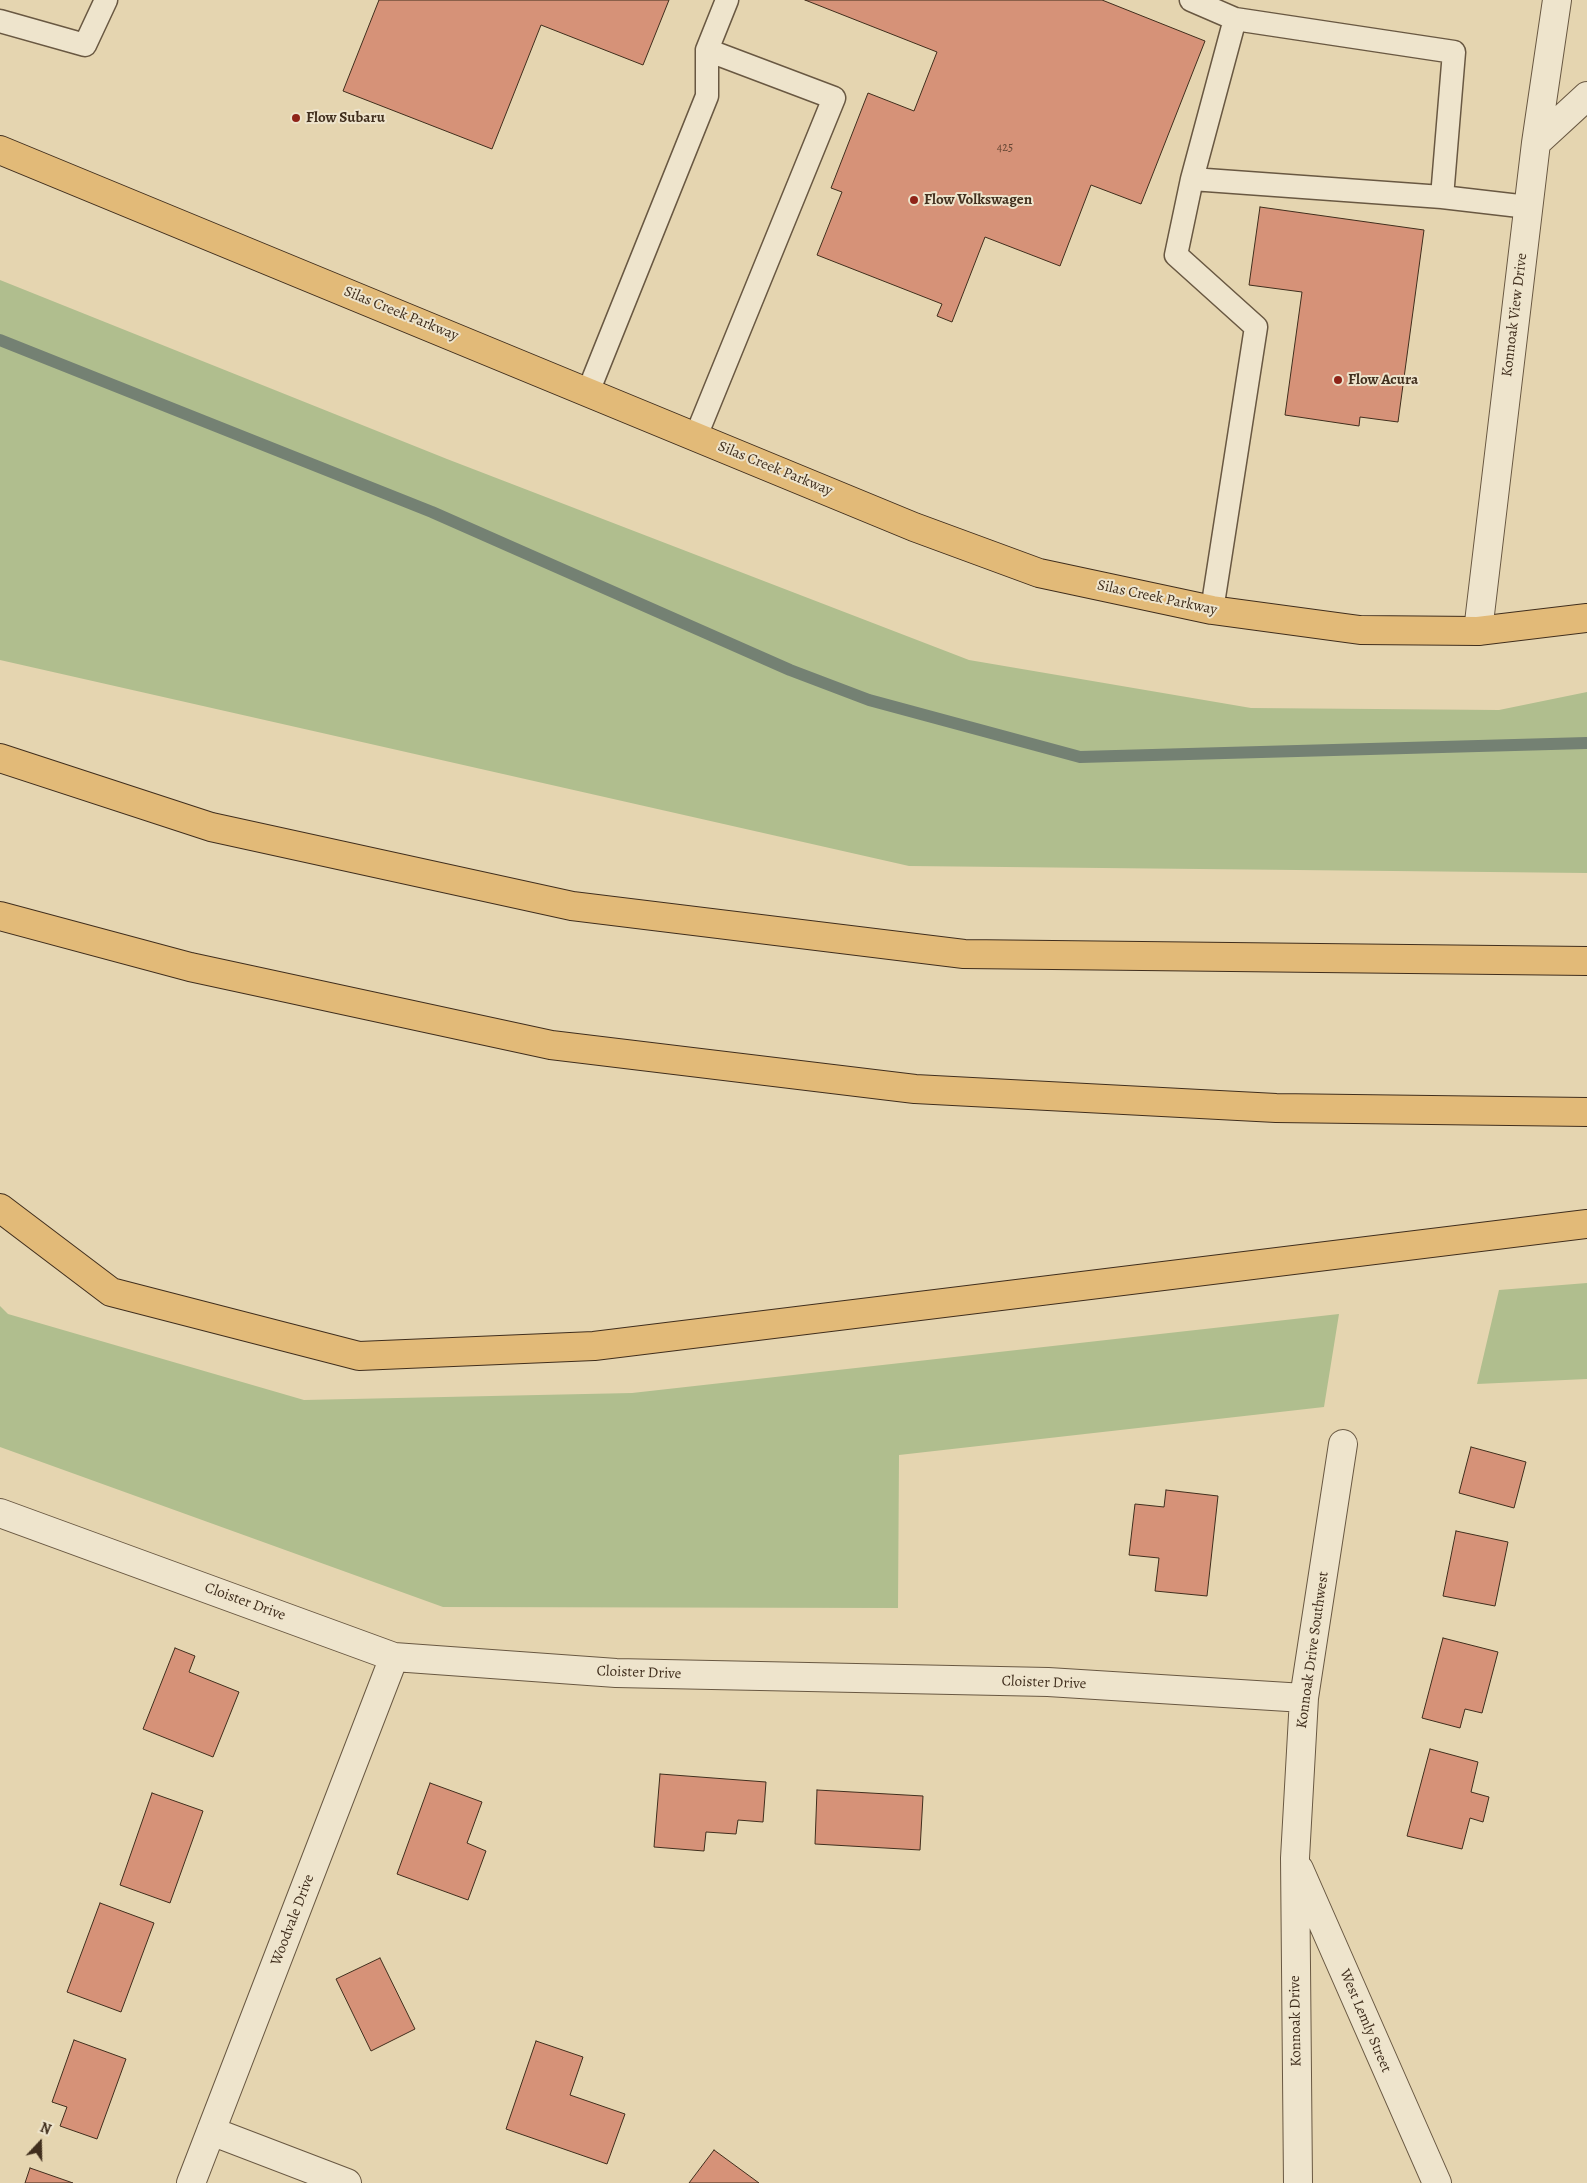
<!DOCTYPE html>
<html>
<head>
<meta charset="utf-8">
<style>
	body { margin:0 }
	#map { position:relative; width:1587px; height:2183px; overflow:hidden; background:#e5d5b0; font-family:Alegreya,serif }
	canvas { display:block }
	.north { position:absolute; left:15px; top:2118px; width:50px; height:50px; -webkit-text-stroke:4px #eee4cc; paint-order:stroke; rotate:21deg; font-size:14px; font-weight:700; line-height:20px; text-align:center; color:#402e1d }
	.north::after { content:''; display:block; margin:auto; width:18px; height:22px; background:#402e1d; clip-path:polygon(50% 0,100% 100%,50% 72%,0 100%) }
</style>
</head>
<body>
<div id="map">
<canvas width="1587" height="2183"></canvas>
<div class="north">N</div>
</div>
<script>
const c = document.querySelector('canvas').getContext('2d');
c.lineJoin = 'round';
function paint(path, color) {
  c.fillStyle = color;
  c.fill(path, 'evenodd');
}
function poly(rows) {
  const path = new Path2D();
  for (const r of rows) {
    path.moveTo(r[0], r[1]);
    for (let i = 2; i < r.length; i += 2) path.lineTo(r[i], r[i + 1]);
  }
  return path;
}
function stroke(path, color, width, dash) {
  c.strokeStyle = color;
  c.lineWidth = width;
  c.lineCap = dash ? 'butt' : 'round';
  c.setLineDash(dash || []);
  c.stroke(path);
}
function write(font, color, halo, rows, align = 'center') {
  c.font = font + ' Alegreya,serif';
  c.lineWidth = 4;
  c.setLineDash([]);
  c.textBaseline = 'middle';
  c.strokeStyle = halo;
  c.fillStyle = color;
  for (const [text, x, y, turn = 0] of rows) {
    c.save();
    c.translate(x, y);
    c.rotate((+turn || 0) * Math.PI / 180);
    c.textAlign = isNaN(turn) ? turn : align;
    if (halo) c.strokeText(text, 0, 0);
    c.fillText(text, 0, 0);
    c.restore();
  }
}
paint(poly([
	[0,280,447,459,969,660,1251,708,1499,710,1587,692,1587,873,909,866,0,660],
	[1587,1283,1587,1379,1477,1384,1499,1290],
	[0,1306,8,1314,304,1400,632,1393,1339,1314,1324,1407,899,1455,898,1608,443,1607,0,1447]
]), '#b0be8e');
stroke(poly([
	[0,340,432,512,790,670,869,700,1080,757,1587,743]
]), '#748173', 12);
const building = poly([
	[379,0,669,0,643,65,541,25,492,149,343,91,379,0],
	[805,0,1102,0,1205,41,1141,204,1091,185,1060,266,985,237,952,322,937,316,942,304,817,255,842,192,831,188,868,93,914,111,937,52,805,0],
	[1260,207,1424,230,1398,422,1360,417,1359,426,1285,415,1302,292,1249,285,1260,207],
	[1471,1447,1526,1462,1514,1508,1459,1493,1471,1447],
	[1166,1490,1218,1496,1207,1596,1155,1591,1159,1558,1129,1555,1135,1504,1164,1507,1166,1490],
	[1456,1531,1508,1542,1495,1606,1443,1596,1456,1531],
	[1443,1638,1498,1652,1482,1713,1465,1709,1460,1728,1422,1718,1443,1638],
	[175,1648,195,1656,189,1672,239,1692,213,1757,143,1729,175,1648],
	[1430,1749,1478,1762,1471,1792,1489,1797,1483,1822,1470,1818,1462,1849,1407,1836,1430,1749],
	[660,1774,766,1782,763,1822,738,1820,736,1834,706,1832,704,1851,654,1847,660,1774],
	[430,1783,482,1802,467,1843,486,1851,468,1900,397,1874,430,1783],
	[817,1790,923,1796,920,1850,815,1844,817,1790],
	[152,1793,203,1811,170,1903,120,1885,152,1793],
	[100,1903,154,1923,121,2012,67,1992,100,1903],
	[380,1958,415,2029,371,2051,336,1979,380,1958],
	[74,2040,126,2059,97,2139,60,2126,67,2107,52,2102,74,2040],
	[536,2041,583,2057,570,2095,625,2114,607,2164,506,2129,536,2041],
	[714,2150,759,2183,689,2183,714,2150],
	[30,2168,73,2183,25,2183,30,2168]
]);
paint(building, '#d69278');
stroke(building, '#402e1d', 1);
const service = poly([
	[1191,0,1235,19,1454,52,1442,197],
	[0,21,85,45,106,0],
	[1192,179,1235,19],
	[588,392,707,96,707,50,727,0],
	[696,436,834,98,707,50],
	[1212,610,1256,327,1176,255,1192,179,1442,197,1528,207]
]);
const minor = poly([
	[1536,143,1587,96],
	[1478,631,1536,143,1557,0],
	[0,1513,394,1657,616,1673,1048,1682,1304,1698],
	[1299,1869,1437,2183],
	[211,2131,347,2183],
	[191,2183,394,1657],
	[1298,2183,1295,1858,1304,1698,1343,1444]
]);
const primary = poly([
	[0,150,914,527,1039,573,1212,610,1360,630,1478,631,1587,618]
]);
const motorway = poly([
	[0,758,211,827,572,906,964,954,1587,961],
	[0,916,190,967,551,1045,915,1089,1276,1108,1587,1112],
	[0,1208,111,1292,359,1356,594,1346,1587,1224]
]);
stroke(service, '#695842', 25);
stroke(minor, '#695842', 30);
stroke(primary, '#402e1d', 30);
stroke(motorway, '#402e1d', 30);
stroke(service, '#eee4cc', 22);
stroke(minor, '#eee4cc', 28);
stroke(primary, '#e2ba78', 28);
stroke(motorway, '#e2ba78', 28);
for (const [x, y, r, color] of [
	[296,118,5,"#8f2418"],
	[914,200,5,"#8f2418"],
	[1338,380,5,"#8f2418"]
]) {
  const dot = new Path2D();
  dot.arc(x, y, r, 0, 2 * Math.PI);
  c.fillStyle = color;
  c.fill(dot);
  stroke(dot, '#eee4cc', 2);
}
write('12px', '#664734', null, [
	["425",1005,148]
]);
write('bold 15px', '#402e1d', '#eee4cc', [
	["Flow Subaru",306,118],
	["Flow Volkswagen",924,200],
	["Flow Acura",1348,380]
], 'left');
write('15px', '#402e1d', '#eee4cc', [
	["Silas Creek Parkway",401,314,22],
	["Konnoak View Drive",1515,315,-83],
	["Silas Creek Parkway",775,469,22],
	["Silas Creek Parkway",1157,598,12],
	["Cloister Drive",245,1602,20],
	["Konnoak Drive Southwest",1313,1650,-82],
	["Cloister Drive",639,1673,2],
	["Cloister Drive",1044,1683,2],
	["Woodvale Drive",293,1920,-69],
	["Konnoak Drive",1296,2021,-91],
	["West Lemly Street",1365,2021,67]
]);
</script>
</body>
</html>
